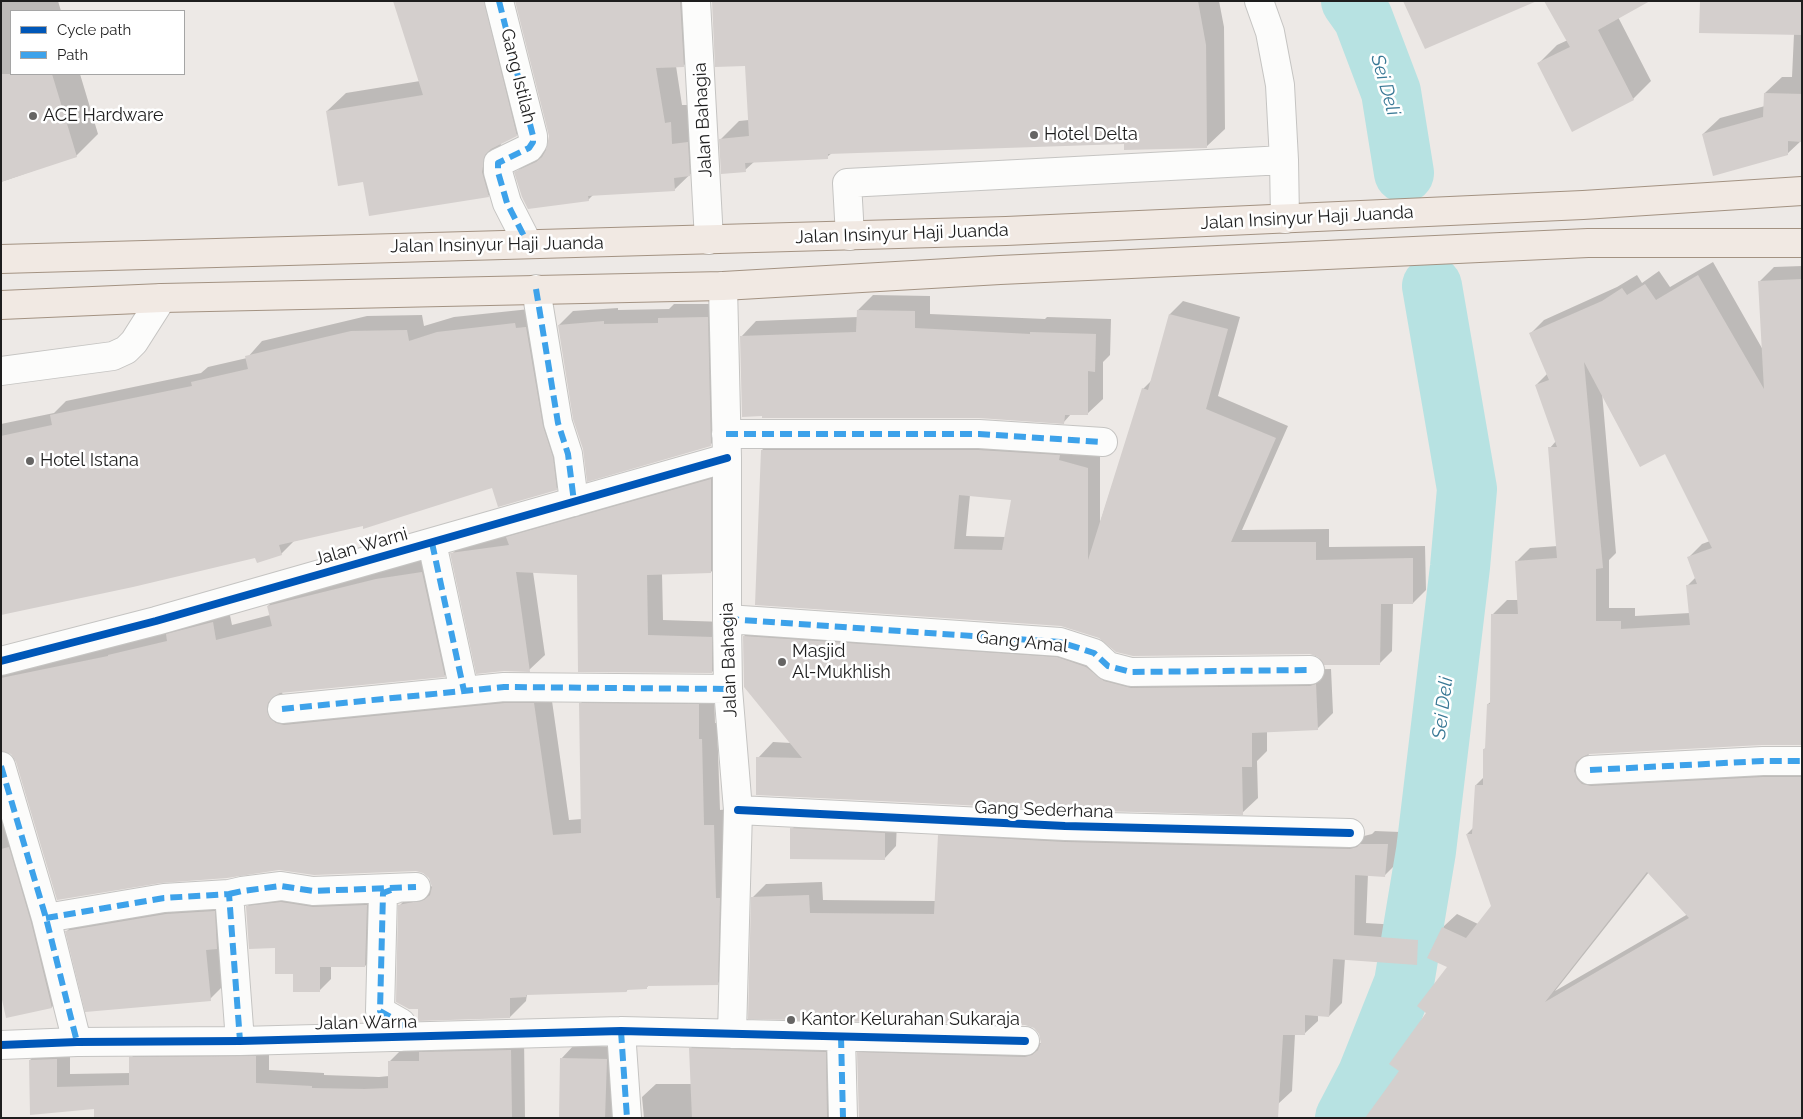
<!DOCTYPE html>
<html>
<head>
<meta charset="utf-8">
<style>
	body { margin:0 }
	#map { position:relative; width:1803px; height:1119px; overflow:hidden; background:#ede9e6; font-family:Raleway,sans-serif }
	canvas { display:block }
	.frame { position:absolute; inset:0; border:2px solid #1e1e1e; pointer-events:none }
	.legend { position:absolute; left:10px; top:10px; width:175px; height:65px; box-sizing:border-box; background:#fff; border:1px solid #a5a5a5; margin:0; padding:6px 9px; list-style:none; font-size:15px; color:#1e1e1e }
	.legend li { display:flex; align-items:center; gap:10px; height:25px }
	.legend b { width:25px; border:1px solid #a5a5a5 }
</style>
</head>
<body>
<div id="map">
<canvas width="1803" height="1119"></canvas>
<div class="frame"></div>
<ul class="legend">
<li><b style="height:6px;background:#0057b8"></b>Cycle path</li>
<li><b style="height:6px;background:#3da2ea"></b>Path</li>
</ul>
</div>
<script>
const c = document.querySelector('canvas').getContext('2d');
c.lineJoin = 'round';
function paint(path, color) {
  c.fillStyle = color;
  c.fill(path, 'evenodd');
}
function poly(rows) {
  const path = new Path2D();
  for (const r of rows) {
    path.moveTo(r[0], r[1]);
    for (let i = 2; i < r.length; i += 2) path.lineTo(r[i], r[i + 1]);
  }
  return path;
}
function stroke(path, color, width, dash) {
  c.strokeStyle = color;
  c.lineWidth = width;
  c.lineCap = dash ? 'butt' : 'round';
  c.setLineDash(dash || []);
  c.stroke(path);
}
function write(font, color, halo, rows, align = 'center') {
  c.font = font + ' Raleway,sans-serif';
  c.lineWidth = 5;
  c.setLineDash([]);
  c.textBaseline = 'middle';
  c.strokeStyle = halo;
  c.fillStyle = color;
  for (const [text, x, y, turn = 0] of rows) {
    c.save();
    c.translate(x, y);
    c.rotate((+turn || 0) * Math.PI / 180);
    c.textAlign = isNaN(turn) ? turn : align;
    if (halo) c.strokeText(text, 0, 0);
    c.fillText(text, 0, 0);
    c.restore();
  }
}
paint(poly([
	[1,1,58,1,61,11,11,11,11,74,80,74,98,134,76,156,1,182],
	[394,1,506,1,535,117,516,135,501,143,500,153,507,177,488,196,364,180,327,111,346,93,420,81],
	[516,1,699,1,702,48,683,66,676,66,682,105,689,105,708,157,674,190,594,194,588,200,516,173,534,154,548,148,550,136],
	[713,1,1219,1,1224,27,1225,129,1206,147,1125,142,832,153,827,157,755,161,745,170,720,140,739,121,749,120,746,65],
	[1802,1,1802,140,1787,154,1703,134,1720,118,1765,106,1765,93,1782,77,1792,77,1794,34],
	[1618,17,1651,81,1633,99,1539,63,1557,45],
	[1713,262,1763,350,1760,281,1774,267,1802,266,1802,744,1763,744,1589,753,1588,757,1802,763,1802,1118,1401,1071,1449,967,1443,927,1457,914,1478,924,1493,906,1467,834,1474,827,1476,785,1484,777,1484,749,1487,747,1488,704,1492,701,1493,614,1507,600,1519,600,1516,562,1530,548,1558,546,1550,448,1556,441,1536,385,1548,373,1530,334,1544,320,1617,287,1637,275,1642,283,1659,271,1670,287],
	[1602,392,1666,452,1710,541,1702,544,1688,558,1696,577,1687,586,1690,613,1635,616,1635,608,1609,608,1609,560,1616,553],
	[1649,872,1688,914,1555,991],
	[873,295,930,296,930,314,1045,319,1047,317,1111,319,1110,355,1103,362,1103,399,1087,414,1071,414,1063,423,741,337,756,321,858,317,858,310],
	[1183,301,1240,317,1218,396,1288,426,1242,530,1329,529,1329,547,1425,546,1426,590,1413,603,1393,603,1392,651,1379,664,1310,653,1099,637,762,450,775,437,992,437,1100,455,1100,523,1143,389,1152,380,1170,314],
	[970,495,1012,499,1006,537,966,536],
	[674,304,722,304,724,431,710,445,584,449,559,325,573,311,618,308,618,310,669,309],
	[530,309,571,474,556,489,493,486,363,524,294,541,281,554,256,556,1,614,1,424,54,413,66,401,201,373,208,367,247,358,262,341,367,316,422,315,424,326,454,317],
	[726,464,726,556,711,572,662,573,663,620,726,622,727,657,712,672,580,671,578,574,533,572,545,655,529,670,452,554,467,538],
	[438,556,460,660,444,676,282,692,285,703,550,687,569,820,582,819,580,704,596,688,714,689,715,723,717,723,720,810,729,809,733,968,717,984,649,985,646,988,629,989,626,991,527,994,526,1001,510,1017,419,1008,400,905,416,889,433,886,431,878,424,872,17,761,12,753,1,750,68,991,52,1007,7,1016,1,989,1,674,228,606,232,625,270,615,268,606,284,590,393,564],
	[759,621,1073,643,1147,673,1331,669,1333,713,1317,729,1267,731,1267,751,1257,761,1258,798,1242,813,758,758,773,742,791,743,744,636],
	[804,817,897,821,896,846,884,859,792,829],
	[952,823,1079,829,1364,836,1372,834,1375,831,1400,832,1397,863,1384,876,1368,874,1366,923,1431,927,1429,950,1416,963,1345,958,1342,1003,1329,1016,1318,1015,1318,1021,1304,1034,1295,1034,1292,1091,1278,1104,858,1053,872,1040,1041,1043,1040,1033,1034,1027,753,897,766,884,822,882,823,900,936,901,939,836],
	[232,893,228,981,210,999,67,931,85,913],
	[378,894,377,954,365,966,331,966,331,979,319,991,295,973,247,907,258,895],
	[703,1036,839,1039,848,1118,644,1118,642,1097,656,1084,692,1084,690,1049],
	[524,1037,525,1118,130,1118,130,1115,95,1108,31,1114,30,1060,43,1047,70,1047,70,1074,131,1073,131,1058,144,1045,269,1043,269,1070,324,1073,324,1075,379,1077,389,1076,389,1062,402,1049],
	[574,1045,619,1047,632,1118,560,1118,561,1059]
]), '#0003');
stroke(poly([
	[1351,1,1363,18,1391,92,1404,173],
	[1345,1118,1367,1076,1404,983,1426,851,1460,567,1467,489,1432,286]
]), '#b7e2e2', 60);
paint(poly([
	[393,1,484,1,517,136,491,149,485,155,482,172,489,197,369,216,363,182,338,186,326,111,423,95],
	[515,1,680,1,684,67,656,68,665,123,671,122,672,144,688,142,690,176,674,178,675,191,588,196,589,201,528,209,522,197,514,172,536,162,542,157,546,150,549,136],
	[712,1,1198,1,1206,45,1207,148,1124,150,1124,144,828,154,828,159,745,163,746,172,721,174,719,139,749,136,745,66,715,67],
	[1403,1,1537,1,1425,49],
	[1544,1,1650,1,1598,30,1634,100,1572,132,1537,63,1570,47],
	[1700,1,1802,1,1802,35,1699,33],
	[1,74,52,74,77,157,1,182],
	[1764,93,1802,94,1802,142,1788,141,1788,155,1713,176,1702,134,1763,117],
	[1698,275,1764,389,1758,281,1802,279,1802,745,1762,745,1589,754,1582,757,1576,762,1574,771,1577,779,1582,784,1591,786,1763,777,1802,777,1802,1118,1365,1118,1399,1071,1389,1064,1426,1013,1417,1006,1447,967,1427,958,1442,927,1466,938,1491,906,1466,834,1472,834,1475,785,1483,785,1483,749,1485,749,1487,704,1490,704,1491,614,1518,614,1515,561,1557,558,1548,447,1557,447,1535,385,1549,380,1529,333,1602,301,1622,288,1627,295,1645,284,1656,300],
	[1584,362,1640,467,1665,454,1712,548,1687,557,1697,584,1686,585,1690,625,1621,629,1621,621,1596,621,1596,569,1603,568],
	[1647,872,1689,918,1545,1002],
	[857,310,915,311,915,328,1030,334,1030,332,1096,334,1095,372,1088,371,1088,415,1065,415,1064,424,979,418,762,418,762,416,742,417,740,336,856,332],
	[1169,314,1228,329,1206,409,1276,438,1231,542,1316,542,1316,560,1413,558,1413,604,1381,604,1380,665,1324,665,1318,657,1310,654,1133,656,1116,652,1099,638,1061,626,755,605,761,450,978,450,1060,455,1059,460,1088,468,1088,560,1142,388,1148,390],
	[959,495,1011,500,1002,550,954,549],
	[708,317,711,446,587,482,583,449,573,419,558,325,604,321,604,324,658,323,658,318],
	[515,323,516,328,526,327,543,426,553,457,557,490,498,507,492,488,363,529,363,526,279,545,282,555,257,563,255,558,133,587,1,615,1,436,52,425,50,415,192,386,191,382,248,369,245,356,351,331,407,330,409,341,437,332],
	[711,479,711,573,647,575,648,635,712,637,712,673,578,672,577,575,516,572,530,672,504,671,476,674,450,553,509,545,506,537],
	[422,572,445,677,280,693,273,697,268,703,267,711,270,718,276,723,284,725,505,703,534,703,553,835,581,833,579,703,699,704,699,739,702,739,704,825,714,825,716,898,720,898,718,985,647,986,647,989,626,990,627,992,526,995,526,997,510,998,510,1018,418,1021,418,1009,409,1009,396,1002,398,905,424,900,430,895,432,887,429,878,423,873,416,871,314,875,279,870,227,878,161,883,57,900,16,762,11,754,1,751,1,678,108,656,108,655,167,641,166,634,213,622,216,640,272,626,267,606,376,579],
	[743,636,1057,657,1086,667,1104,681,1131,688,1310,686,1316,684,1318,730,1252,733,1252,767,1242,767,1243,815,1066,810,756,795,756,757,802,758,744,687],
	[790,828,885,833,885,860,790,859],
	[938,835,1065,842,1350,849,1357,847,1360,844,1388,844,1385,877,1355,875,1354,935,1418,940,1417,965,1333,959,1329,1017,1305,1015,1305,1035,1283,1035,1278,1118,859,1118,857,1052,1025,1057,1032,1055,1038,1050,1041,1042,1039,1034,1034,1028,1025,1025,748,1019,751,897,809,895,810,913,934,914],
	[9,847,31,922,52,1008,6,1018,1,995,1,849],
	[281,902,313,907,367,905,365,967,320,967,320,992,293,992,293,974,275,974,275,948,249,949,246,906],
	[215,911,217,949,206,950,211,1001,85,1012,65,931,166,914],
	[689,1048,826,1052,827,1118,692,1118],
	[511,1050,512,1118,94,1117,94,1109,30,1115,29,1060,57,1059,57,1087,129,1085,129,1057,256,1056,256,1083,312,1086,312,1088,365,1089,388,1088,388,1061,419,1061,419,1052],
	[560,1058,607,1059,605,1118,559,1118]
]), '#d4cfcd');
const minor = poly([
	[499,1,533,136,533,142,529,148,498,163,498,172,507,203,528,244],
	[696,1,709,240],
	[1259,1,1270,32,1280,85,1284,160],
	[850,236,847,183,1284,160,1285,219],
	[723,286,727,458,727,619,728,689,738,810,732,1034],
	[536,289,558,423,568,454,574,502],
	[1,371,113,356,126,350,134,342,162,298],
	[726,434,979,434,1103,442],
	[432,543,464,691],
	[727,619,1060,642,1094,653,1108,666,1131,672,1310,670],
	[1,661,156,621,727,458],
	[282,709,504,687,728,689],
	[1,766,46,918,77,1042],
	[1590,770,1763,761,1802,761],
	[738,810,1065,826,1350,833],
	[399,888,383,893,380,1011,401,1023,401,1037],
	[229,894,242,891,281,886,313,891,416,887],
	[46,918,164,898,229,894,240,1041],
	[621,1031,627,1118],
	[841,1036,843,1118],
	[1,1045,77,1042,240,1041,621,1031,1025,1041]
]);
const major = poly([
	[1,259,1006,231,1583,205,1802,191],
	[1,305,162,298,723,286,1000,270,1588,243,1802,243]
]);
stroke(minor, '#c5c4c2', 30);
stroke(major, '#a39282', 30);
stroke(minor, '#fcfcfb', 28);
stroke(major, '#f1e9e3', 28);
stroke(poly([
	[499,1,533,136,533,142,529,148,498,163,498,172,507,203,528,244],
	[536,289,558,423,568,454,574,502],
	[726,434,979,434,1103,442],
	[432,543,464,691],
	[727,619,1060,642,1094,653,1108,666,1131,672,1310,670],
	[282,709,504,687,728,689],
	[1,766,46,918,77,1042],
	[1590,770,1763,761,1802,761],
	[391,890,383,893,380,1011,401,1023,401,1037],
	[229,894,242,891,281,886,313,891,416,887],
	[46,918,164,898,229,894,240,1041],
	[621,1031,627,1118],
	[841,1036,843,1118]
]), '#3da2ea', 6, [12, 6]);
stroke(poly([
	[1,661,156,621,727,458],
	[738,810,1065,826,1350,833],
	[1,1045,77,1042,240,1041,621,1031,1025,1041]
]), '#0057b8', 8);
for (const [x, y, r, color] of [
	[33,116,5,"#666564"],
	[1034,135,5,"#666564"],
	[30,461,5,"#666564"],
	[782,662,5,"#666564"],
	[791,1020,5,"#666564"]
]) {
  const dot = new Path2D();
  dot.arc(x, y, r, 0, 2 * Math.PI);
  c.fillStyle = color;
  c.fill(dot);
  stroke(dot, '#fff', 2);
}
write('18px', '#1e1e1e', '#fff', [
	["Gang Istilah",518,76,76],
	["Jalan Bahagia",703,120,-93],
	["Jalan Insinyur Haji Juanda",1307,218,-3],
	["Jalan Insinyur Haji Juanda",902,234,-2],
	["Jalan Insinyur Haji Juanda",497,245,-1],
	["Jalan Warni",361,547,-16],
	["Gang Amal",1022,642,6],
	["Jalan Bahagia",729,660,-92],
	["Gang Sederhana",1044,810,2],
	["Jalan Warna",366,1023,-1]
]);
write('18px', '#1e1e1e', '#fff', [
	["ACE Hardware",43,116],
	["Hotel Delta",1044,135],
	["Hotel Istana",40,461],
	["Masjid",792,652],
	["Al-Mukhlish",792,673],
	["Kantor Kelurahan Sukaraja",801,1020]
], 'left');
write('italic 19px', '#387895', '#fff', [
	["Sei Deli",1385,85,74],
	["Sei Deli",1443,708,-83]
]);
</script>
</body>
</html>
